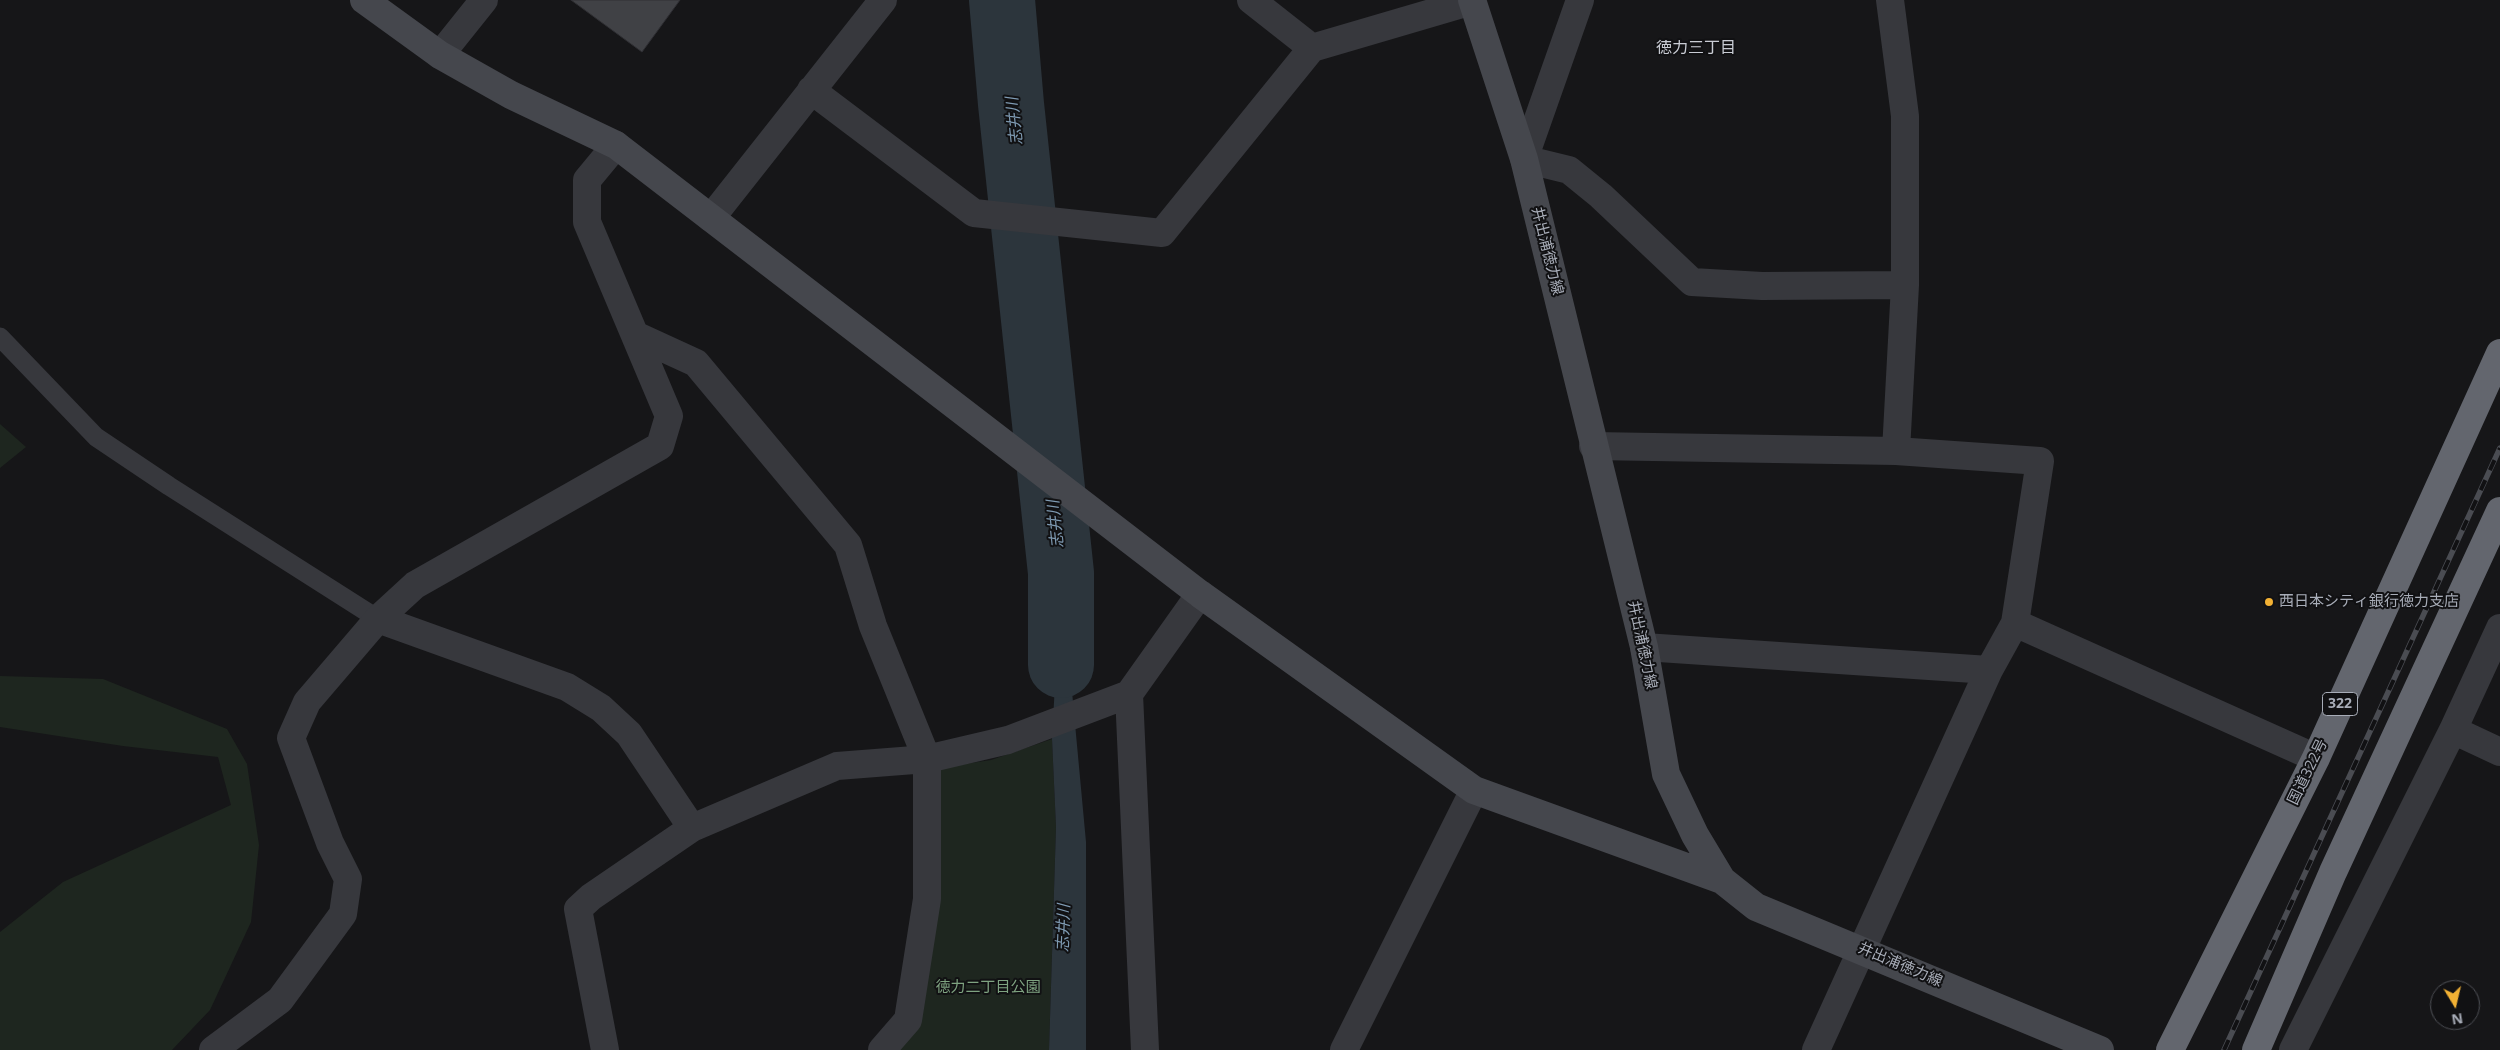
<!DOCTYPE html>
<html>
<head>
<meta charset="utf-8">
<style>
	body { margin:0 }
	#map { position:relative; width:2500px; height:1050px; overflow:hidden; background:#161618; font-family:"Open Sans",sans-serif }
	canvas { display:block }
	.north { position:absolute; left:2430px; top:980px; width:50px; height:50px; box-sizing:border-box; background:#111113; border:1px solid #4d4f55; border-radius:50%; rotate:171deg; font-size:14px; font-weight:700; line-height:20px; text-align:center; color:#a8adb8 }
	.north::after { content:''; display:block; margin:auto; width:18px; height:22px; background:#f2b134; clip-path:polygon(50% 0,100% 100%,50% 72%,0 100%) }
</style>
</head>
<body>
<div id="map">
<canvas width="2500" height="1050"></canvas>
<div class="north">N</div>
</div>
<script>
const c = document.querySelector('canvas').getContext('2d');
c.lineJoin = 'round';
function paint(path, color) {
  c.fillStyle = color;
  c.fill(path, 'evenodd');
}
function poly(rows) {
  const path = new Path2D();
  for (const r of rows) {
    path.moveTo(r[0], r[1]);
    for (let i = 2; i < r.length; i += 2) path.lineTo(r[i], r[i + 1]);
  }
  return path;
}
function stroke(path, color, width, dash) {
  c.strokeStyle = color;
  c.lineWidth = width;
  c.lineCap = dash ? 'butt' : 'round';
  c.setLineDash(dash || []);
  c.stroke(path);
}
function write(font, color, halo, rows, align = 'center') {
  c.font = font + ' "Open Sans","Noto Sans JP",sans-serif';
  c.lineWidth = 4;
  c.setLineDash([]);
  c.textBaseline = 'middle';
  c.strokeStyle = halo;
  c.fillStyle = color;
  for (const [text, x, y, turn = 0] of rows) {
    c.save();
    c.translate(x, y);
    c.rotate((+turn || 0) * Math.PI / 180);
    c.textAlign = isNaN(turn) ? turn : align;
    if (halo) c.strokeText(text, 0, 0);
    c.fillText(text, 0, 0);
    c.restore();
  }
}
paint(poly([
	[0,424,26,447,0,468],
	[0,676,103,679,227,729,247,764,259,845,251,922,210,1010,172,1050,0,1050,0,932,63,882,231,805,218,757,123,746,0,727],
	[1052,739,1056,827,1049,1050,899,1050,938,768,991,760]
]), '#1e261f');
paint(poly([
	[1061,573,1086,842,1086,1050,1049,1050,1056,827,1052,739]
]), '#2c353c');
stroke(poly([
	[1002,0,1011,104,1061,573,1061,665]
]), '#2c353c', 66);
const building = poly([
	[571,0,680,0,642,52,571,0]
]);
paint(building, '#404145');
stroke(building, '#303034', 1);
stroke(poly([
	[0,337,96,437,169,486,378,619]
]), '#37383d', 19);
stroke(poly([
	[1251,0,1312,48,1472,1],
	[1580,0,1524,159,1569,170,1601,196,1692,282,1762,286,1905,285],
	[1890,0,1905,116,1905,285,1896,451],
	[440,55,484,0],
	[811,90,974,213,1162,233,1312,48],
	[711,218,883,0],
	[635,335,696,363,848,545,873,626,927,759,927,899,908,1020,882,1050],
	[1593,446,1896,451,2040,461,2015,623,1989,670,1816,1050],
	[378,619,567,687,601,708,629,734,692,828],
	[2015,623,2316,758],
	[1644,647,1989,670],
	[1129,694,1145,1050],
	[2453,730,2500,752],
	[213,1050,280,1000,343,914,348,879,330,843,291,738,307,702,378,619,415,585,660,446,669,416,587,222,587,180,616,145],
	[605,1050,578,909,591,897,692,828,837,766,927,759,1008,740,1129,694,1200,594],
	[1344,1050,1474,790],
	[2293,1050,2453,730,2500,628]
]), '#37383d', 28);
stroke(poly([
	[364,0,440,55,511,95,616,145,1200,594,1474,790,1722,880],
	[1472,0,1524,159,1644,647,1666,774,1695,835,1722,880,1756,907,2100,1050]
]), '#45474d', 28);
stroke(poly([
	[2170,1050,2316,758,2500,353],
	[2256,1050,2333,872,2500,511]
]), '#63666e', 28);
const rail = poly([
	[2224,1050,2500,448]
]);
stroke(rail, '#4a4c52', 5.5);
stroke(rail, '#111113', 4, [11]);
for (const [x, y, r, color] of [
	[2269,602,5,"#f2b134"]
]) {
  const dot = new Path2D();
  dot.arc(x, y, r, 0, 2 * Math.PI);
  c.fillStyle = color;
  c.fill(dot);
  stroke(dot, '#111113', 2);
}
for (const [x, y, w] of [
	[2340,704,35]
]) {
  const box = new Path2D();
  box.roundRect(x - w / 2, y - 11.5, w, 23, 4);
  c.fillStyle = '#111113';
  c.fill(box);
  stroke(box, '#a8adb8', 1);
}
write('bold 14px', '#a8adb8', null, [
	["322",2340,704]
]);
write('15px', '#a8adb8', '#111113', [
	["井出浦徳力線",1547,251,76],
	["井出浦徳力線",1642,645,78],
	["国道322号",2308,772,-64],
	["井出浦徳力線",1900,965,23]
]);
write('15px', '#a8adb8', '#111113', [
	["西日本シティ銀行徳力支店",2279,602]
], 'left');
write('15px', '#7fa381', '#111113', [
	["徳力二丁目公園",988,988]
]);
write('16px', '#c9ccd4', '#111113', [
	["徳力三丁目",1696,48]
]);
write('italic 16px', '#7f9bb3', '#111113', [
	["志井川",1015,121,-96],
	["志井川",1056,524,-96],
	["志井川",1064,928,-88]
]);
</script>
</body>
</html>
